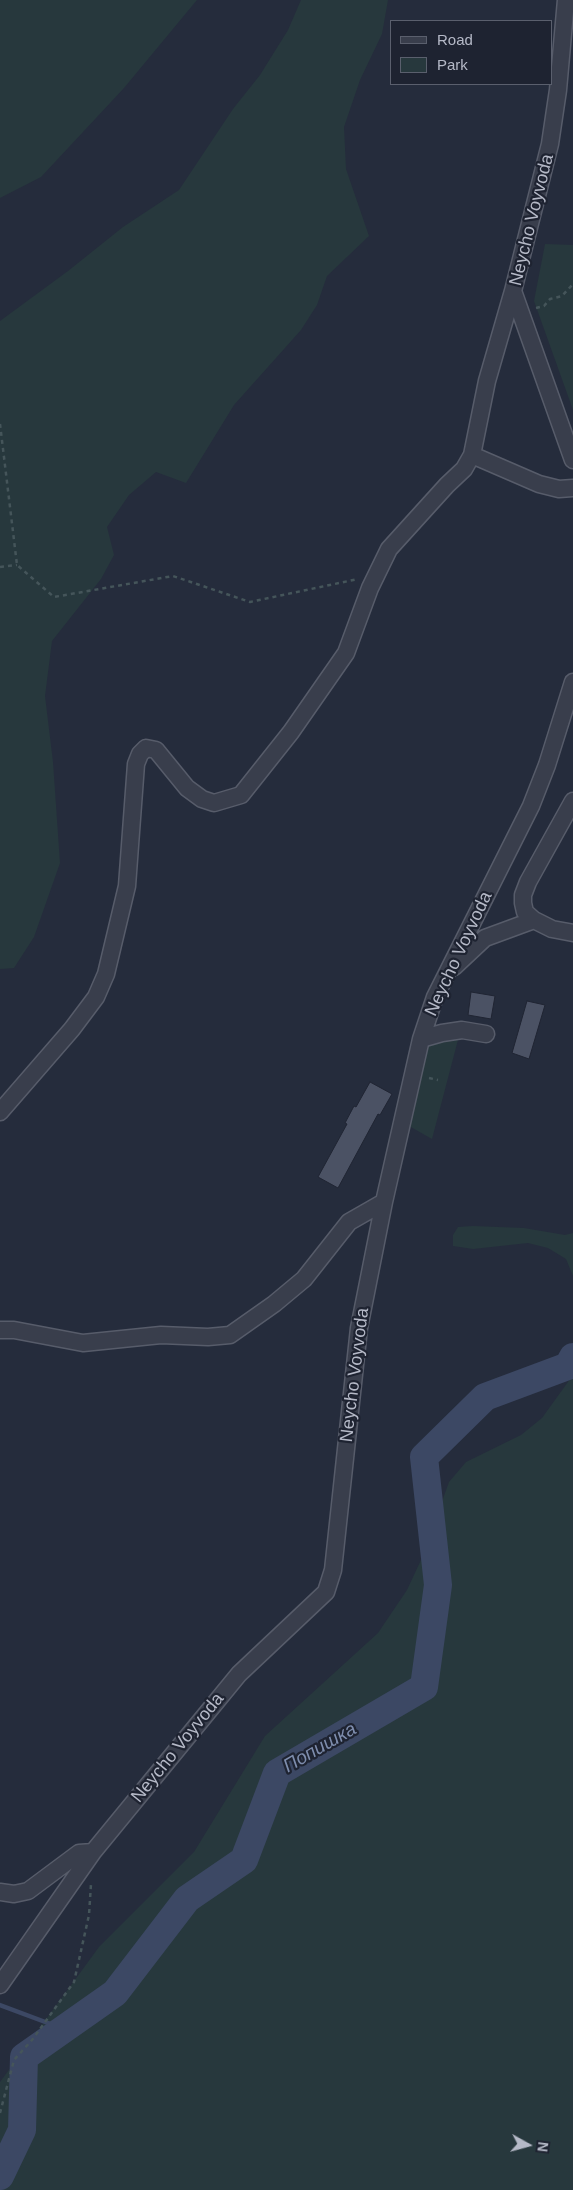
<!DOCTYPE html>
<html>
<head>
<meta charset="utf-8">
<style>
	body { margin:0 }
	#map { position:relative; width:573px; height:2190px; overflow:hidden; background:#252c3c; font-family:Helvetica,sans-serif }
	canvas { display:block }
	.legend { position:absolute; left:390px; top:20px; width:162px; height:65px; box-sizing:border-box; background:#1e2331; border:1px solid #5a5f6d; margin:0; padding:6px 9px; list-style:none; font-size:15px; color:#b5b9c7 }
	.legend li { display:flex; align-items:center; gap:10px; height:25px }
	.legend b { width:25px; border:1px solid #5a5f6d }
	.north { position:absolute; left:503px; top:2120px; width:50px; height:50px; -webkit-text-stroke:4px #1e2331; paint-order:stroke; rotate:97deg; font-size:14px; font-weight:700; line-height:20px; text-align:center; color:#b5b9c7 }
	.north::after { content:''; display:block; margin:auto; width:18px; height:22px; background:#b5b9c7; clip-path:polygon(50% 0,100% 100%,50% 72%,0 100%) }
</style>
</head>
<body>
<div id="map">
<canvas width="573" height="2190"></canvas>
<ul class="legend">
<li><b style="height:6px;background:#393e4c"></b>Road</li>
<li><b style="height:14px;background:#27383d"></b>Park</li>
</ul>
<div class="north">N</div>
</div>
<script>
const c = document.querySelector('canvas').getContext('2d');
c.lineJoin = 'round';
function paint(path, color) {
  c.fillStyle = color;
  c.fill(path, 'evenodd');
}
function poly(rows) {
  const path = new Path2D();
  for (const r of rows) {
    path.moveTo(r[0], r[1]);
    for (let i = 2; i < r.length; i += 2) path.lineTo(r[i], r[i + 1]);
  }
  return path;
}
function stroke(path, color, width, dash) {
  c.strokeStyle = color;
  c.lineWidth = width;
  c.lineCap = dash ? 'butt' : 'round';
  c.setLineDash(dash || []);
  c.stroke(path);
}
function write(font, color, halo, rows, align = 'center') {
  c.font = font + ' Helvetica,sans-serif';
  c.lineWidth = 4.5;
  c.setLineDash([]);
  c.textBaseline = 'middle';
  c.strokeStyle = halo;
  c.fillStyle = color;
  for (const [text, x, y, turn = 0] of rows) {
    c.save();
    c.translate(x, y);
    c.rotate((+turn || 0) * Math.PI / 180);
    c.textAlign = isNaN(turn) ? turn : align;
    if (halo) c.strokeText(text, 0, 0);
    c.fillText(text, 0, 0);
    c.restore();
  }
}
paint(poly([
	[0,0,197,0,124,88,41,177,0,198],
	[301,0,388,0,382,34,360,80,344,127,346,169,369,236,327,276,317,305,301,330,234,405,186,483,156,472,129,495,107,527,114,555,101,579,52,641,45,696,53,762,60,863,34,937,14,968,0,969,0,321,68,271,123,227,179,190,233,109,260,75,288,30],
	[545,244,573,245,573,410,534,301],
	[459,1036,432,1139,409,1126,427,1044],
	[473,1226,524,1228,565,1235,573,1233,573,1276,566,1259,548,1248,528,1243,473,1249,453,1246,453,1235,458,1227],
	[573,1375,573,2190,0,2190,0,2082,99,1947,194,1852,265,1736,378,1633,407,1590,421,1560,449,1482,466,1462,521,1435,542,1418]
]), '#27383d');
stroke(poly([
	[0,2005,64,2029]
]), '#3c4864', 4.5);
stroke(poly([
	[0,2176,22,2130,24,2057,115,1993,187,1899,244,1860,277,1773,424,1687,438,1585,424,1457,485,1397,568,1366,573,1357]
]), '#3c4864', 28);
const building = poly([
	[471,992,495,996,491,1019,468,1015,471,992],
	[527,1001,545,1005,529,1059,512,1053,527,1001],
	[370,1082,392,1094,380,1115,378,1114,338,1188,318,1177,347,1124,345,1123,354,1106,356,1107,370,1082]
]);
paint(building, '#4b5264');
stroke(building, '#202533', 1);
const minor = poly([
	[566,0,558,90,550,144,513,291,573,460],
	[472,455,539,484,559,489,573,488],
	[534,920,525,912,523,903,523,895,528,882,573,801],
	[454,967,485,938,534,920,552,929,573,933],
	[421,1039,442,1033,462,1030,486,1034],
	[0,1112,72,1029,96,997,106,974,127,886,136,764,140,754,146,748,156,750,187,788,202,799,214,803,241,795,291,732,346,653,370,588,389,549,447,485,464,469,472,455,487,381,513,291],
	[0,1330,14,1330,83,1343,161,1335,208,1337,230,1335,274,1304,304,1279,349,1222,384,1202],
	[0,1892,14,1894,28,1891,79,1853,93,1852],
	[0,1985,93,1852,239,1674,326,1592,333,1570,359,1328,384,1202,421,1039,435,997,531,806,547,765,573,682]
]);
stroke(minor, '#575c6a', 19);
stroke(poly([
	[536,308,544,306,550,299,562,296,573,284],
	[0,424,17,565,54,597,173,576,250,602,358,579],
	[0,567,17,565],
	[429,1078,438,1080],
	[0,2113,14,2060,32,2040,74,1982,89,1915,91,1884]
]), '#45555a', 2.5, [4, 4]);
stroke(minor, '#393e4c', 16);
write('18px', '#b5b9c7', '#1e2331', [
	["Neycho Voyvoda",532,220,-76],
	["Neycho Voyvoda",459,954,-65],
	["Neycho Voyvoda",355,1375,-83],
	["Neycho Voyvoda",178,1748,-51]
]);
write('italic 19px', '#7e8dad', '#1e2331', [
	["Попишка",320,1748,-30]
]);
</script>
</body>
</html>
